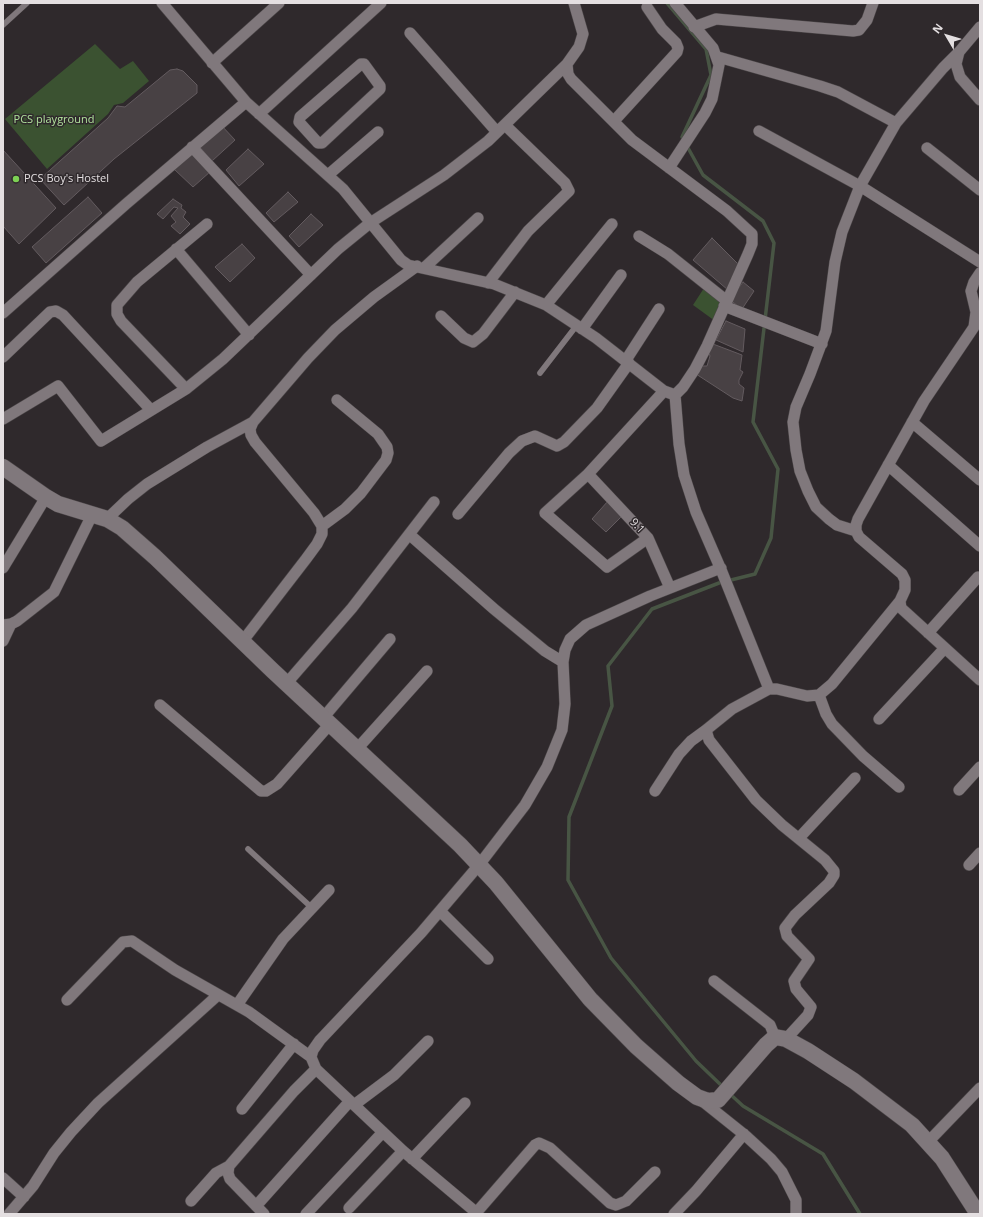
<!DOCTYPE html>
<html>
<head>
<meta charset="utf-8">
<style>
	body { margin:0 }
	#map { position:relative; width:983px; height:1217px; overflow:hidden; background:#2f292c; font-family:"Open Sans",sans-serif }
	canvas { display:block }
	.frame { position:absolute; inset:0; border:4px solid #e4dfe1; pointer-events:none }
	.north { position:absolute; left:927px; top:16px; width:40px; height:40px; -webkit-text-stroke:3px #2f292c; paint-order:stroke; rotate:308deg; font-size:11px; font-weight:700; line-height:16px; text-align:center; color:#e4dfe1 }
	.north::after { content:''; display:block; margin:auto; width:14px; height:18px; background:#e4dfe1; clip-path:polygon(50% 0,100% 100%,50% 72%,0 100%) }
</style>
</head>
<body>
<div id="map">
<canvas width="983" height="1217"></canvas>
<div class="frame"></div>
<div class="north">N</div>
</div>
<script>
const c = document.querySelector('canvas').getContext('2d');
c.lineJoin = 'round';
function paint(path, color) {
  c.fillStyle = color;
  c.fill(path, 'evenodd');
}
function poly(rows) {
  const path = new Path2D();
  for (const r of rows) {
    path.moveTo(r[0], r[1]);
    for (let i = 2; i < r.length; i += 2) path.lineTo(r[i], r[i + 1]);
  }
  return path;
}
function stroke(path, color, width, dash) {
  c.strokeStyle = color;
  c.lineWidth = width;
  c.lineCap = dash ? 'butt' : 'round';
  c.setLineDash(dash || []);
  c.stroke(path);
}
function write(font, color, halo, rows, align = 'center') {
  c.font = font + ' "Open Sans",sans-serif';
  c.lineWidth = 3;
  c.setLineDash([]);
  c.textBaseline = 'middle';
  c.strokeStyle = halo;
  c.fillStyle = color;
  for (const [text, x, y, turn = 0] of rows) {
    c.save();
    c.translate(x, y);
    c.rotate((+turn || 0) * Math.PI / 180);
    c.textAlign = isNaN(turn) ? turn : align;
    if (halo) c.strokeText(text, 0, 0);
    c.fillText(text, 0, 0);
    c.restore();
  }
}
paint(poly([
	[95,44,120,69,133,61,149,81,123,103,114,105,108,114,47,169,5,119],
	[706,285,721,296,715,321,693,305]
]), '#3b5231');
stroke(poly([
	[667,3,706,49,711,75,682,137,703,175,763,221,774,243,753,422,778,469,771,538,755,574,719,583,652,609,608,666,612,706,569,817,568,880,611,958,696,1061,723,1087],
	[729,1093,743,1106,823,1154,860,1214]
]), '#485544', 3.5);
const building = poly([
	[177,69,183,71,197,85,197,93,114,159,64,205,40,179,108,118,117,106,125,107,170,70,177,69],
	[221,125,235,140,212,161,199,146,221,125],
	[248,149,264,164,239,186,226,170,248,149],
	[3,150,56,208,19,244,3,226,3,150],
	[192,153,211,171,193,187,174,169,192,153],
	[288,192,298,202,274,222,266,213,288,192],
	[88,197,102,213,46,263,32,247,88,197],
	[173,199,182,205,181,208,186,212,183,217,190,224,180,234,171,226,176,222,171,216,178,208,174,207,163,219,157,214,173,199],
	[311,214,323,225,299,247,289,236,311,214],
	[712,238,739,265,728,290,693,260,712,238],
	[242,244,255,258,230,282,215,267,242,244],
	[743,282,754,291,742,309,730,300,743,282],
	[726,321,745,329,743,352,716,340,726,321],
	[713,344,742,355,740,370,743,372,739,380,739,384,744,388,742,401,733,398,696,374,702,366,707,366,710,356,709,353,713,344],
	[608,501,622,516,606,532,592,519,608,501]
]);
paint(building, '#484144');
stroke(building, '#635b5f', 1);
const lane = poly([
	[3,25,27,3],
	[540,373,577,325],
	[248,849,311,907]
]);
const street = poly([
	[162,3,246,102,343,189,401,260,408,265,494,284,546,305,596,338,664,391,675,395,683,387,695,369,707,346,748,254,752,244,752,234,727,211,632,140,571,79,568,74,567,64,579,47,583,34,574,3],
	[694,27,716,19,853,31,859,30,867,20,873,3],
	[980,27,959,52,956,64,960,77,980,100],
	[410,33,497,132],
	[718,57,820,86,838,92,896,123],
	[212,63,279,3],
	[361,64,364,64,380,86,380,89,322,143,318,143,299,122,300,117,361,64],
	[259,114,381,3],
	[614,121,677,52,678,48,676,43,662,29,647,7],
	[759,131,860,186,980,262],
	[192,147,311,275],
	[927,148,980,190],
	[669,168,705,113,712,99,719,65,713,48,675,3],
	[328,175,378,132],
	[639,236,668,254,727,301],
	[176,249,249,335],
	[424,268,478,218],
	[980,273,974,282,971,291,976,312,974,327,924,401,858,519,856,525,856,531,859,537,902,574,905,580,905,590,900,601,901,608,980,680],
	[488,283,528,231,569,191,565,183,505,125],
	[546,305,612,224],
	[724,306,822,344],
	[3,313,126,204,246,102],
	[441,316,464,338,473,342,483,334,515,292],
	[582,329,621,275],
	[3,357,50,312,56,311,63,315,151,410],
	[626,360,659,309],
	[186,389,121,321,117,314,117,305,137,282,207,224],
	[675,395,679,444,684,475,696,512,722,572,769,689],
	[3,419,58,386,101,441,186,389,223,359,338,249,370,223,444,175,488,141,567,64],
	[912,422,980,480],
	[888,465,980,546],
	[588,474,648,538,670,588],
	[458,514,509,453,522,441,535,436,557,446,564,442,597,408,629,363],
	[107,519,128,499,147,484,207,447,253,422],
	[322,526,345,509,361,493,386,460,388,453,387,447,378,434,337,400],
	[856,531,837,525,829,519,816,507,808,491,800,471,796,450,793,422,796,407,810,374,826,331,835,262,842,232,860,186,896,123,943,68,959,52],
	[410,535,494,609,545,651,563,662],
	[648,538,607,567,545,513,588,474,664,391],
	[3,568,46,497],
	[3,625,11,624,17,621,54,592,93,513],
	[928,633,978,577],
	[3,641,11,624],
	[242,642,306,559,317,544,322,534,322,526,314,513,255,442,251,435,250,429,253,422,308,358,335,330,374,297,417,266],
	[286,684,352,608,434,502],
	[819,695,826,714,832,724,863,756,899,787],
	[160,705,261,791,266,791,277,784,330,724],
	[323,718,390,639],
	[879,719,944,649],
	[357,749,427,671],
	[959,790,980,767],
	[655,791,679,754,691,741,706,730],
	[799,838,855,778],
	[969,865,980,853],
	[440,911,488,959],
	[714,981,765,1021,770,1025,775,1037],
	[67,1000,123,942,132,941,175,970,249,1012,311,1057],
	[237,1005,283,939,329,890],
	[786,1039,808,1015,811,1007,796,989,794,981,809,959,787,936,785,928,795,915,829,883,834,875,834,871,825,860,782,825,756,800,709,740,706,730,732,709,769,689,777,689,807,696,819,695,832,684,900,601],
	[701,1100,746,1136,771,1159,782,1172,796,1200,796,1214],
	[354,1105,394,1075,428,1041],
	[242,1109,294,1044],
	[928,1142,980,1088],
	[412,1159,465,1103],
	[3,1178,24,1197],
	[191,1201,216,1173,229,1166],
	[256,1206,350,1101],
	[349,1208,403,1151],
	[476,1213,535,1145,539,1143,550,1148,610,1203,616,1205,626,1201,655,1172],
	[9,1214,33,1186,54,1153,71,1132,98,1103,218,995],
	[264,1214,230,1179,228,1173,229,1166,294,1091,316,1069],
	[306,1214,383,1132],
	[478,1214,403,1151,316,1069,311,1057,313,1050,320,1040,421,933,479,865,525,805,547,767,562,730,565,704,563,662,565,650,570,639,586,625,650,596,721,568],
	[674,1214,696,1191,744,1134]
]);
const secondary = poly([
	[3,467,46,497,58,504,107,519,122,528,155,557,273,671,460,845,496,883,590,999,636,1046,678,1083,697,1097,708,1101,718,1100,766,1045,775,1037,786,1039,808,1051,854,1081,912,1125,942,1158,978,1214]
]);
stroke(lane, '#4c4749', 6);
stroke(street, '#4c4749', 12);
stroke(secondary, '#4c4749', 17);
stroke(lane, '#80787c', 5.5);
stroke(street, '#80787c', 11);
stroke(secondary, '#80787c', 16);
for (const [x, y, r, color] of [
	[16,179,4,"#7dd154"]
]) {
  const dot = new Path2D();
  dot.arc(x, y, r, 0, 2 * Math.PI);
  c.fillStyle = color;
  c.fill(dot);
  stroke(dot, '#2f292c', 1.5);
}
write('11px', '#b0e29c', '#2f292c', [
	["PCS playground",54,120]
]);
write('11px', '#e4dfe1', '#2f292c', [
	["PCS Boy's Hostel",24,179]
], 'left');
write('11px', '#e4dfe1', '#2f292c', [
	["9.1",637,526,47]
]);
</script>
</body>
</html>
